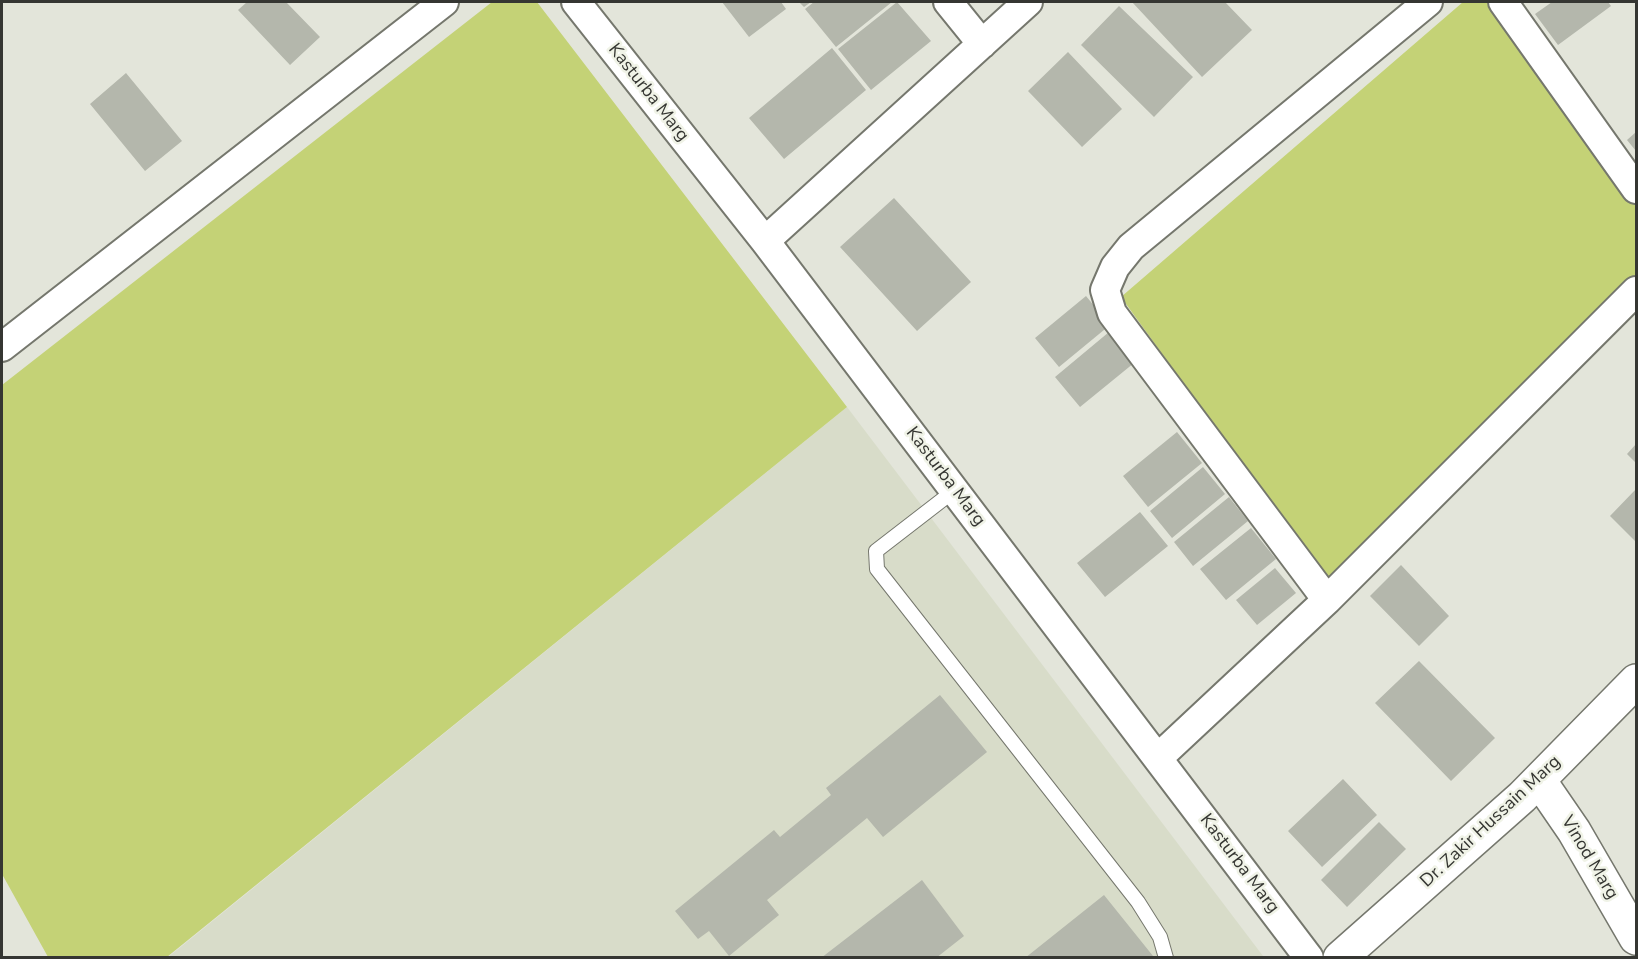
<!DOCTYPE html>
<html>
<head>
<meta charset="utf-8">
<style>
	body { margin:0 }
	#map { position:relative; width:1638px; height:959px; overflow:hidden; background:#e3e5da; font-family:"Nunito Sans",sans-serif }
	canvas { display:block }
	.frame { position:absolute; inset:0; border:3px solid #353632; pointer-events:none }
</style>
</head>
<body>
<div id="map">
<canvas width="1638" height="959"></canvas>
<div class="frame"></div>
</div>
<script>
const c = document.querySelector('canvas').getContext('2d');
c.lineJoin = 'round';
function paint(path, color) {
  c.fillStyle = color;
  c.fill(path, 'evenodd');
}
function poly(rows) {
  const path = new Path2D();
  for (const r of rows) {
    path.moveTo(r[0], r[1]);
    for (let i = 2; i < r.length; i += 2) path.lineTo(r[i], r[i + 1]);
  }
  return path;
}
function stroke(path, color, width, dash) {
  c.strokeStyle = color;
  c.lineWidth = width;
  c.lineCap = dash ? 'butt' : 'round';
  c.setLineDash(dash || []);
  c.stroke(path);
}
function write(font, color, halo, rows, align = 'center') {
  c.font = font + ' "Nunito Sans",sans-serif';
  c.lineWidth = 5;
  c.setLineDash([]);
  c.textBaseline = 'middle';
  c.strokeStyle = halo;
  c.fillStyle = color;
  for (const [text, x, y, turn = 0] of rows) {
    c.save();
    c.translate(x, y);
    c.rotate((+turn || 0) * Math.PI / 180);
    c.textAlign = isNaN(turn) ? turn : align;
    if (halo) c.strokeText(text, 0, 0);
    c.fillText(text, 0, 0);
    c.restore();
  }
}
paint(poly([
	[847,407,1263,956,1261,958,167,958]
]), '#d8dcc9');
paint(poly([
	[492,2,537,2,847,407,167,957,48,957,2,874,2,385],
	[1463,2,1503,2,1636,198,1636,283,1326,581,1121,297]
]), '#c4d276');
paint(poly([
	[247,2,286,2,320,37,290,65,238,10],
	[722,2,781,2,786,9,749,37],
	[799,2,811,2,804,7],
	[814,2,892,2,836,47,805,9],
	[897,2,931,41,871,90,838,49],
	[1132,2,1225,2,1252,30,1202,77],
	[1552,2,1608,2,1611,6,1558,45,1535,14],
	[1119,6,1193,77,1154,117,1081,45],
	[832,48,866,90,784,159,749,118],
	[1068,52,1122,109,1082,147,1028,91],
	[126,73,182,141,145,171,90,104],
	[1636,132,1636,151,1627,140],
	[894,198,971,282,917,331,840,247],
	[1086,296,1110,325,1059,367,1035,338],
	[1109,332,1134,363,1080,407,1055,377],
	[1177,432,1202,463,1148,507,1123,476],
	[1636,444,1636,463,1627,454],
	[1203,467,1225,494,1172,538,1150,511],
	[1636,489,1636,542,1610,516],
	[1229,497,1248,521,1193,566,1174,542],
	[1140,512,1168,546,1105,597,1077,563],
	[1251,528,1276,559,1226,600,1200,569],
	[1401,565,1449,616,1419,646,1370,596],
	[1275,568,1296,593,1257,625,1236,600],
	[1419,661,1495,738,1451,781,1375,703],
	[940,695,987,752,883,837,867,818,767,900,779,915,729,956,709,931,698,939,675,911,774,830,780,837,831,795,826,788],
	[1343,779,1377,815,1322,867,1288,831],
	[1379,822,1406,849,1347,907,1321,880],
	[922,880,964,936,936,958,821,958],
	[1104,895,1153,956,1025,958]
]), '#b4b7ac');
const lane = poly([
	[955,490,876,551,877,569,1138,902,1160,937,1166,958]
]);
const street = poly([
	[576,2,765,241,1309,958],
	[948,2,982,44],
	[1503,2,1636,189],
	[765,241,1028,2],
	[2,347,444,2],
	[1327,600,1112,313,1105,290,1115,267,1131,247,1428,2],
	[1159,757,1327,600,1636,291]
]);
const secondary = poly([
	[1539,780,1574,831,1636,938],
	[1340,958,1522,797,1636,681]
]);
stroke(lane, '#75776d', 16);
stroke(street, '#75776d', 32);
stroke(secondary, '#75776d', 36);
stroke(lane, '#fff', 14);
stroke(street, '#fff', 28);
stroke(secondary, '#fff', 33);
write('18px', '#353632', '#f0f3e7', [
	["Kasturba Marg",648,93,52],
	["Kasturba Marg",945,477,53],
	["Dr. Zakir Hussain Marg",1491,822,-43],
	["Vinod Marg",1589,858,59],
	["Kasturba Marg",1239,864,53]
]);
</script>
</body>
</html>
